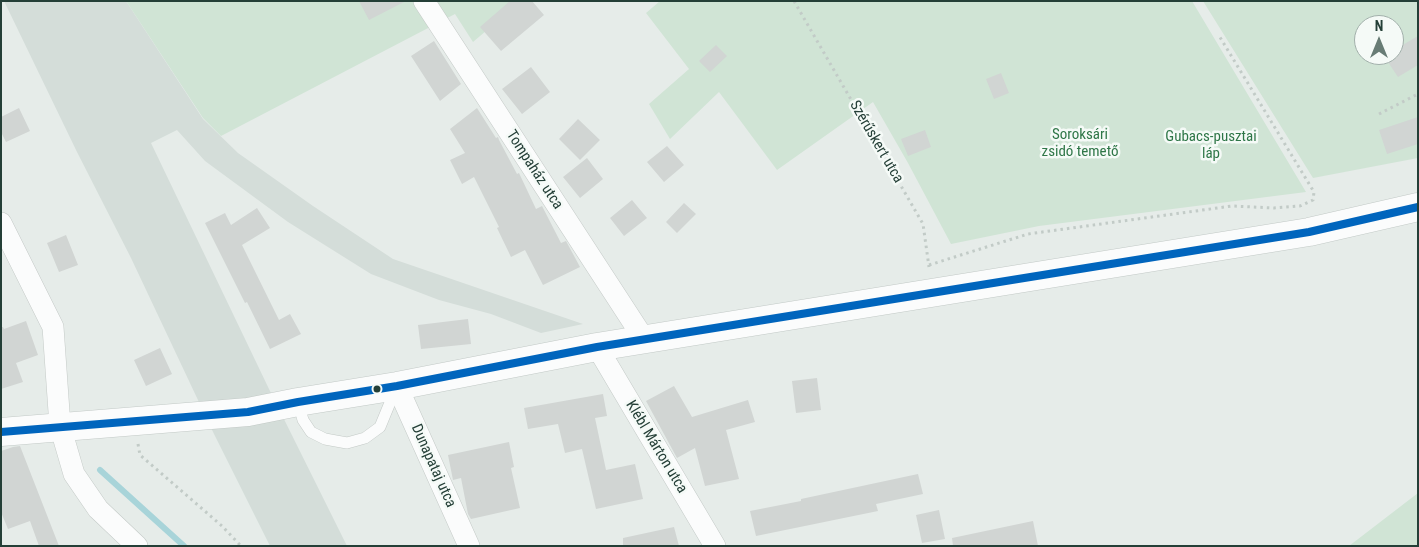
<!DOCTYPE html>
<html>
<head>
<meta charset="utf-8">
<style>
	body { margin:0 }
	#map { position:relative; width:1419px; height:547px; overflow:hidden; background:#e6ece9; font-family:"Roboto Condensed",sans-serif }
	canvas { display:block }
	.frame { position:absolute; inset:0; border:2px solid #243f37; pointer-events:none }
	.north { position:absolute; left:1354px; top:15px; width:50px; height:50px; box-sizing:border-box; background:#f5faf7; border:1px solid #a1afaa; border-radius:50%; rotate:0deg; font-size:14px; font-weight:700; line-height:20px; text-align:center; color:#243f37 }
	.north::after { content:''; display:block; margin:auto; width:18px; height:22px; background:#687c75; clip-path:polygon(50% 0,100% 100%,50% 72%,0 100%) }
</style>
</head>
<body>
<div id="map">
<canvas width="1419" height="547"></canvas>
<div class="frame"></div>
<div class="north">N</div>
</div>
<script>
const c = document.querySelector('canvas').getContext('2d');
c.lineJoin = 'round';
function paint(path, color) {
  c.fillStyle = color;
  c.fill(path, 'evenodd');
}
function poly(rows) {
  const path = new Path2D();
  for (const r of rows) {
    path.moveTo(r[0], r[1]);
    for (let i = 2; i < r.length; i += 2) path.lineTo(r[i], r[i + 1]);
  }
  return path;
}
function stroke(path, color, width, dash) {
  c.strokeStyle = color;
  c.lineWidth = width;
  c.lineCap = dash ? 'butt' : 'round';
  c.setLineDash(dash || []);
  c.stroke(path);
}
function write(font, color, halo, rows, align = 'center') {
  c.font = font + ' "Roboto Condensed",sans-serif';
  c.lineWidth = 5;
  c.setLineDash([]);
  c.textBaseline = 'middle';
  c.strokeStyle = halo;
  c.fillStyle = color;
  for (const [text, x, y, turn = 0] of rows) {
    c.save();
    c.translate(x, y);
    c.rotate((+turn || 0) * Math.PI / 180);
    c.textAlign = isNaN(turn) ? turn : align;
    if (halo) c.strokeText(text, 0, 0);
    c.fillText(text, 0, 0);
    c.restore();
  }
}
paint(poly([
	[4,1,126,1,203,119,238,153,313,206,393,259,583,324,541,333,491,314,439,300,371,274,288,222,205,161,177,130,151,143,269,389,347,546,270,546,214,434,131,258,77,152]
]), '#d4ddd9');
paint(poly([
	[126,1,521,1,473,42,455,14,221,136,203,118],
	[660,1,1192,1,1306,192,1039,226,951,244,908,163,873,102,777,170,719,92,670,139,649,104,689,69,646,13],
	[1203,1,1418,1,1418,158,1313,178],
	[1364,25,1394,25,1394,55,1364,55],
	[1418,493,1418,546,1349,546]
]), '#d0e4d5');
stroke(poly([
	[100,470,184,546]
]), '#a8d4d9', 6);
paint(poly([
	[359,1,406,1,369,20],
	[510,1,532,1,544,15,501,51,480,27],
	[1418,36,1418,65,1398,77,1384,56,1394,55,1394,50],
	[434,41,461,84,440,101,411,56],
	[716,45,727,56,710,72,699,61],
	[531,67,550,92,522,114,502,89],
	[1001,73,1009,93,994,99,986,79],
	[19,108,30,131,6,142,1,132,1,117],
	[477,108,496,138,498,137,499,140,517,174,519,173,536,209,542,206,561,243,566,241,580,267,543,285,525,250,511,257,497,228,499,227,474,177,462,184,450,160,465,153,450,129],
	[1418,117,1418,144,1387,154,1379,130],
	[578,119,600,140,580,160,559,139],
	[925,130,931,147,908,156,901,139],
	[667,146,684,165,664,182,647,162],
	[587,158,603,179,580,198,563,177],
	[632,200,647,218,624,236,610,218],
	[684,203,696,214,677,233,666,222],
	[257,208,270,228,242,245,279,320,290,314,301,334,270,349,247,302,245,303,205,223,225,213,231,225],
	[66,235,78,265,59,272,47,243],
	[468,319,471,344,421,349,418,325],
	[26,321,38,355,16,363,23,382,1,389,1,327,3,327,4,329],
	[160,348,172,374,146,386,134,360],
	[817,378,821,410,796,413,792,381],
	[674,386,692,417,748,400,755,422,726,430,739,479,705,486,695,448,677,458,646,401],
	[603,394,607,416,595,418,606,470,635,464,643,499,596,509,582,449,565,453,558,424,528,429,524,408],
	[509,442,514,467,511,468,520,508,471,519,468,514,461,478,453,480,448,455],
	[20,446,59,546,39,546,30,521,8,529,1,512,1,451,13,447],
	[918,474,923,494,876,504,878,511,756,536,750,511,801,501,801,499],
	[939,510,945,539,922,543,916,515],
	[1033,521,1038,546,953,546,952,538],
	[674,527,679,546,623,546,623,538]
]), '#d1d5d3');
const lane = poly([
	[298,402,303,420,311,432,325,439,347,443,365,438,380,427,396,388]
]);
const street = poly([
	[424,1,644,339],
	[1,223,53,327,60,426,74,474,98,509,137,546],
	[597,347,715,546],
	[397,386,469,546]
]);
const secondary = poly([
	[1,432,248,412,298,402,397,386,597,347,1309,232,1418,207]
]);
stroke(lane, '#c3c9c6', 12);
stroke(street, '#c3c9c6', 22);
stroke(secondary, '#c2c9c6', 29);
stroke(poly([
	[794,1,923,224,929,267],
	[1379,114,1418,94],
	[929,265,1028,234,1232,206,1274,208,1300,206,1313,200,1314,192,1218,34],
	[138,444,140,455,222,526,241,546]
]), '#c2cbc7', 3, [2.5, 4]);
stroke(lane, '#fbfcfc', 11);
stroke(street, '#fbfcfc', 21);
stroke(secondary, '#fbfcfc', 28);
stroke(poly([
	[1,432,248,412,298,402,397,386,597,347,1309,232,1418,207]
]), '#0065bd', 8);
for (const [x, y, r, color] of [
	[377,389,4.5,"#243f37"]
]) {
  const dot = new Path2D();
  dot.arc(x, y, r, 0, 2 * Math.PI);
  c.fillStyle = color;
  c.fill(dot);
  stroke(dot, '#f5faf7', 2);
}
write('15px', '#2e7647', '#f5faf7', [
	["Soroksári",1080,135],
	["zsidó temető",1080,152],
	["Gubacs-pusztai",1211,137],
	["láp",1211,154]
]);
write('15px', '#243f37', '#f5faf7', [
	["Szérűskert utca",876,142,60],
	["Tompaház utca",534,170,57],
	["Klébl Márton utca",656,447,59],
	["Dunapataj utca",433,466,66]
]);
</script>
</body>
</html>
